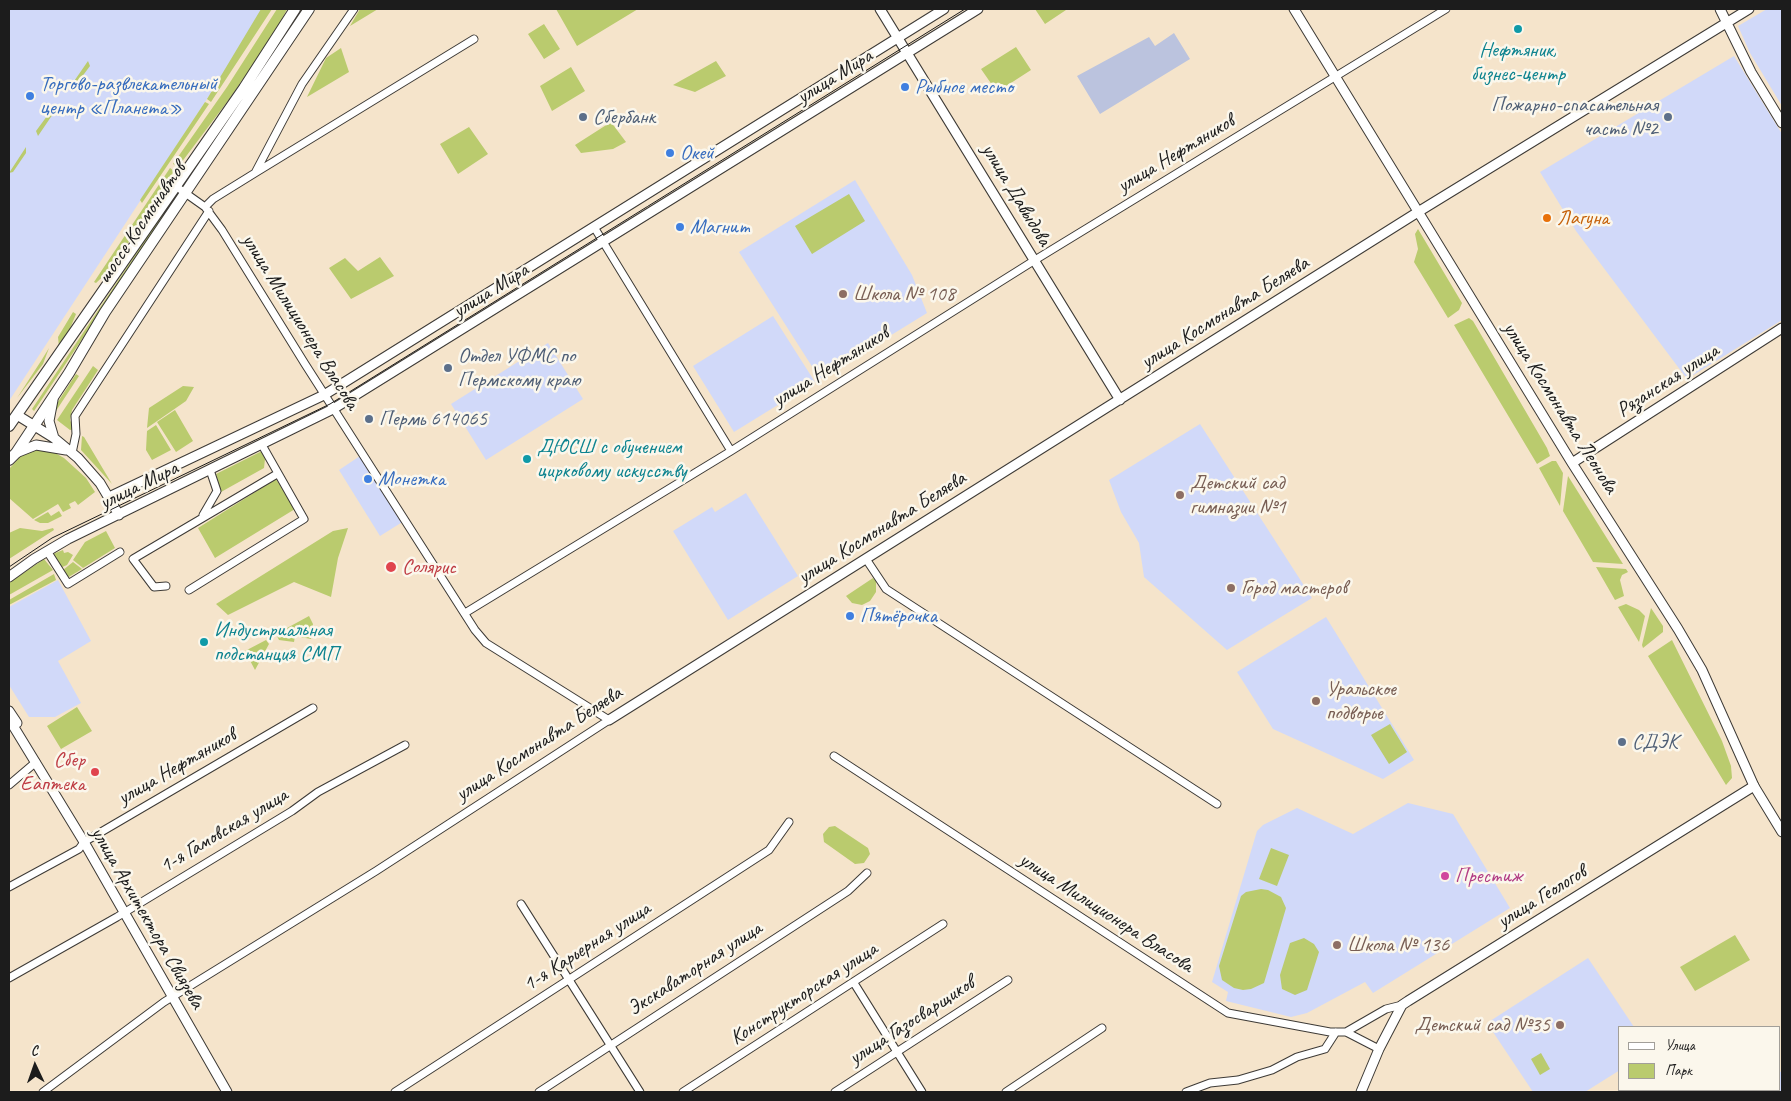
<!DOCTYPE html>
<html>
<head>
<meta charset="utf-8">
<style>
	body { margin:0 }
	#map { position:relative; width:1791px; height:1101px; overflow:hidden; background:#f5e4cb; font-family:Caveat,sans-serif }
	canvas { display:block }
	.frame { position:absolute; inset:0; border:10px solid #1c1c1c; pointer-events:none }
	.legend { position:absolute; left:1618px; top:1026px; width:162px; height:65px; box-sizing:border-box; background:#fbf7ec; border:1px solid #a29f99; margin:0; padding:6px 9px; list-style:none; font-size:15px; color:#1c1c1c }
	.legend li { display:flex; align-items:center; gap:10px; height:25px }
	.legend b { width:25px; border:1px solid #a29f99 }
	.north { position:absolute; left:10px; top:1041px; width:50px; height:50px; -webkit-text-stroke:4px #fbf7ec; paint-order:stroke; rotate:357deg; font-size:14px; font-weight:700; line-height:20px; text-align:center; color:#1c1c1c }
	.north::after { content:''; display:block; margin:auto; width:18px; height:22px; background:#1c1c1c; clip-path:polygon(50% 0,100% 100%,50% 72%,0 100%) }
</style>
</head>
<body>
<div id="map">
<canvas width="1791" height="1101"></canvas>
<div class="frame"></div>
<ul class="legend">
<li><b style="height:6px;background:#fff"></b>Улица</li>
<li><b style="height:14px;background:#bacb6e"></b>Парк</li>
</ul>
<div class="north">С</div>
</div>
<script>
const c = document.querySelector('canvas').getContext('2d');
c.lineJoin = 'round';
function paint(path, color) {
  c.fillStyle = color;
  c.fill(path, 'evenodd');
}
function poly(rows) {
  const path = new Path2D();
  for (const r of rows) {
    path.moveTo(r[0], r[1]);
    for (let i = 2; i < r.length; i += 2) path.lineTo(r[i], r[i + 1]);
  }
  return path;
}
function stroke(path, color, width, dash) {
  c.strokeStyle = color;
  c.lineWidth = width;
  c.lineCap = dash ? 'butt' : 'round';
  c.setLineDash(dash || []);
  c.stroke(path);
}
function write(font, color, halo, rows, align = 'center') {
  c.font = font + ' Caveat,sans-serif';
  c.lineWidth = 5;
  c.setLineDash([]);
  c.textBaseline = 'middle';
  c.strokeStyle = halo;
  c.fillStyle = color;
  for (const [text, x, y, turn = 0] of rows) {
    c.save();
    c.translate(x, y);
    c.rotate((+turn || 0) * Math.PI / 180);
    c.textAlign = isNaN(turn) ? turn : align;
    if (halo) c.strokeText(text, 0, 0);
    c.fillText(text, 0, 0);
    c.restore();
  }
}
paint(poly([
	[9,9,266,9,9,401],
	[1767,9,1782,9,1782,106,1750,53,1738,26],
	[1734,56,1782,134,1782,320,1687,379,1576,231,1540,172],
	[855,180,912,275,927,313,820,379,739,252],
	[773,316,815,382,734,432,693,366],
	[548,343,583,399,486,460,451,404],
	[1200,424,1312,598,1227,650,1144,577,1139,543,1121,512,1109,480],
	[363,454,404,521,380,536,339,470],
	[746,493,798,576,728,620,673,531,712,507,715,512],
	[58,580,91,641,58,661,81,703,55,717,29,717,9,685,9,607],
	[1326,617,1414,760,1383,779,1273,729,1237,672],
	[1408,803,1453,814,1510,908,1373,993,1365,982,1307,1013,1291,1017,1226,1001,1228,992,1212,982,1257,831,1263,825,1297,808,1353,834],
	[1588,958,1634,1027,1620,1027,1620,1070,1585,1092,1533,1092,1487,1023],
	[1782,1071,1782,1092,1747,1092,1751,1090,1780,1090,1780,1072],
	[1700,1090,1740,1090,1742,1092,1696,1092]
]), '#d1d9f9');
paint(poly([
	[1174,33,1190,59,1100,114,1077,76,1149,37,1155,46]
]), '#bbc3de');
paint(poly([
	[261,9,272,9,211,102,207,99],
	[277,9,287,9,276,31,230,98,178,167,173,164,227,87],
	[361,9,378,9,350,26,360,9],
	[556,9,638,9,577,46],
	[1035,9,1065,9,1066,10,1045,24],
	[544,24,560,49,544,59,528,34],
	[1016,47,1031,70,997,92,981,69],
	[341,48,349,72,307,97,326,58],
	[88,61,90,66,75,86,70,87],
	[716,61,726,76,695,92,673,85],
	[571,67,585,91,552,111,540,86],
	[205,102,209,104,142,203,140,200],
	[55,111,38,136,36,131,50,112],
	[611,122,626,142,613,149,581,153,575,145],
	[469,127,488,154,458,174,440,144],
	[26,147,26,153,13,172,9,173],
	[170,168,174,171,113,267,96,283,94,282],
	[849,194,865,221,812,254,795,226],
	[174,197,176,199,34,411,32,409],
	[1418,229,1462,303,1459,310,1448,318,1414,262,1418,249,1415,234],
	[380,257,394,276,351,299,329,268,345,258,358,271],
	[73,312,76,314,67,336,59,347,58,337],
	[1469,318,1473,321,1547,448,1550,456,1537,464,1454,325],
	[49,348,43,364,17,398,41,361],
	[93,366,98,370,72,410,70,420,74,429,70,430,57,420],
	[76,374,79,376,54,414,54,408],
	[183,386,194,387,186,401,147,428,149,408],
	[175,410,193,441,176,452,157,422],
	[156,425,171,450,152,460,146,450,147,431],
	[82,436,84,437,112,484,81,450],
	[38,449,50,450,64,458,86,478,95,492,78,505,75,501,69,504,71,508,63,512,58,504,33,519,9,498,9,469,22,455],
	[262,451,265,459,264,468,221,492,216,474],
	[1552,461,1556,461,1563,473,1560,506,1539,468],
	[1568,476,1623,564,1593,562,1563,511],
	[276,479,295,509,215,558,198,528],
	[59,511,62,516,48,523,40,523,34,520,48,512,51,516],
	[20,528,42,531,53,528,54,530,9,559,9,533],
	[348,528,338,558,331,597,294,582,228,615,216,604,333,531],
	[106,531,115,548,83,568,73,560,85,542],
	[63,550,64,553,68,552,73,555,67,565,60,568,53,554],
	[44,559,53,570,9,595,9,583],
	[73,562,82,569,67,578,63,570],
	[1596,567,1626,569,1628,572,1622,575,1620,580,1624,596,1615,600],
	[54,574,56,580,9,605,9,600],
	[873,578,876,581,876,592,870,601,862,605,852,603,846,596],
	[1626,604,1639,610,1645,616,1639,642,1618,607],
	[1651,608,1663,626,1663,632,1643,648,1642,645],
	[309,616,313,624,311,639,295,636,294,642,279,640,276,634],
	[266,640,269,644,255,670,245,651],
	[1672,640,1722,741,1731,766,1732,778,1726,785,1648,656],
	[77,707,92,731,61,749,47,726],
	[1390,724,1407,752,1389,764,1371,735],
	[835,826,868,848,870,854,864,863,855,864,824,842,823,834,829,827],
	[1271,848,1289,855,1277,886,1259,879],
	[1261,889,1268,890,1281,897,1286,908,1264,983,1251,989,1243,990,1234,988,1222,980,1219,966,1241,896,1246,892],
	[1735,935,1750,960,1695,991,1680,967],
	[1304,938,1314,944,1319,952,1307,990,1295,995,1282,989,1280,975,1290,943],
	[1541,1053,1550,1069,1540,1075,1531,1059]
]), '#bacb6e');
const minor = poly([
	[255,173,474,39],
	[205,207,213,199,255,173,302,84,354,9],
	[594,227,731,451],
	[72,453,76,434,75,416,209,211],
	[203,515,217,491,210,470],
	[47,551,68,584,120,552],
	[866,559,886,589,1217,804],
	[166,586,154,587,133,559,277,474],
	[189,590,304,519,262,445],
	[465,613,731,451,1035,260,1446,9],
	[834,756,1228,1013,1330,1032,1346,1032,1379,1049],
	[9,785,36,762],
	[9,887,79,849,84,842,313,708],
	[521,904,640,1092],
	[9,978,117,917,292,811,318,792,405,745],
	[854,983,922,1092],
	[1346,1032,1386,1009,1402,1005],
	[43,1092,164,1002,376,871,609,720,486,643,475,630,305,364,222,230,205,207,174,185],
	[395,1092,769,850,789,822],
	[539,1092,848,891,867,873],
	[683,1092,943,924],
	[835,1092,1008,980],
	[1006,1092,1102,1028],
	[1186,1092,1210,1083,1238,1080,1272,1070,1297,1057,1325,1049,1336,1032]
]);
const tertiary = poly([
	[880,9,1120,400],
	[1720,9,1751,72,1782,123],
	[609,720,1418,212,1749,9],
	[1361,1092,1379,1049,1402,1005,1408,1001,1754,786]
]);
const secondary = poly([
	[1294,9,1572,463,1678,629,1702,670,1754,786,1782,832],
	[53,400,49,421,54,438],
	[17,415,54,438,78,458,100,483,119,515],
	[16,453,36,445,66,450],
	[1572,463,1782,328],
	[109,497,324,395,944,9],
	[9,577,34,559,68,539,333,409,978,9],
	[9,711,17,723],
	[9,719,84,842,227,1092]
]);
const primary = poly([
	[9,426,244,88,295,9],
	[9,460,16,453,69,373,105,312,309,9]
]);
stroke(minor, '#3d3a36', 9);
stroke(tertiary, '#3d3a36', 11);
stroke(secondary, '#3d3a36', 11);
stroke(primary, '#3d3a36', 12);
stroke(minor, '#fff', 7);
stroke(tertiary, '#fff', 9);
stroke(secondary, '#fff', 9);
stroke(primary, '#fff', 10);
stroke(poly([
	[9,567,52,538,330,404,965,9]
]), '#1c1c1c', 1);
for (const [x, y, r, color] of [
	[1518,29,5,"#0f9aa8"],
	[905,87,5,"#3f7fe0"],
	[30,96,5,"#3f7fe0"],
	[583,117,5,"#5c6f8a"],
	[1668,117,5,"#5c6f8a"],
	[670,153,5,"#3f7fe0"],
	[1547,218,5,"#e8710a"],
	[680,227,5,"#3f7fe0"],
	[843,294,5,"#8d6e63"],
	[448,368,5,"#5c6f8a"],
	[369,419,5,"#5c6f8a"],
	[527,459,5,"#0f9aa8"],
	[368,479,5,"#3f7fe0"],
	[1180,495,5,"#8d6e63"],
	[391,567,6,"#e0444e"],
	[1231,588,5,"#8d6e63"],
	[850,616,5,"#3f7fe0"],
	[204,642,5,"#0f9aa8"],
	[1316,701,5,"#8d6e63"],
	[1622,742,5,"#5c6f8a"],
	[95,772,5,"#e0444e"],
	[1445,876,5,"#d1479c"],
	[1337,945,5,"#8d6e63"],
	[1560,1025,5,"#8d6e63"]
]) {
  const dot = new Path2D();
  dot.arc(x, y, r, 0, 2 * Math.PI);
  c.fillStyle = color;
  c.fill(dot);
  stroke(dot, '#fbf7ec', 2);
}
write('21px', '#0d838f', '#fbf7ec', [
	["Нефтяник,",1518,50,"center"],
	["бизнес-центр",1518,74,"center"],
	["ДЮСШ с обучением",537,447],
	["цирковому искусству",537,471],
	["Индустриальная",214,630],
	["подстанция СМП",214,654]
], 'left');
write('21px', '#1c1c1c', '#fbf7ec', [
	["улица Мира",835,77,-32],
	["улица Нефтяников",1176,154,-31],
	["улица Давыдова",1016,195,59],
	["шоссе Космонавтов",142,223,-56],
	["улица Мира",491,291,-32],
	["улица Космонавта Беляева",1225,313,-32],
	["улица Милиционера Власова",300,322,58],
	["улица Нефтяников",831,367,-32],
	["Рязанская улица",1668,381,-33],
	["улица Космонавта Леонова",1560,408,58],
	["улица Мира",139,486,-26],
	["улица Космонавта Беляева",882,528,-32],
	["улица Космонавта Беляева",539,744,-33],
	["улица Нефтяников",177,767,-30],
	["1-я Гамовская улица",224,831,-31],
	["улица Геологов",1542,897,-32],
	["улица Милиционера Власова",1106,913,33],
	["улица Архитектора Свиязева",147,918,60],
	["1-я Карьерная улица",587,947,-33],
	["Экскаваторная улица",695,969,-33],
	["Конструкторская улица",804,994,-33],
	["улица Газосварщиков",912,1021,-33]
]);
write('21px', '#366cbe', '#fbf7ec', [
	["Торгово-развлекательный",40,84],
	["центр «Планета»",40,108],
	["Рыбное место",915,87],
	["Окей",680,153],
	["Магнит",690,227],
	["Монетка",378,479],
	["Пятёрочка",860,616]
], 'left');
write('21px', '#4e5e75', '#fbf7ec', [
	["Пожарно-спасательная",1658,105,"right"],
	["часть №2",1658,129,"right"],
	["Сбербанк",593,117],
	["Отдел УФМС по",458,356],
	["Пермскому краю",458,380],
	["Пермь 614065",379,419],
	["СДЭК",1632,742]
], 'left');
write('21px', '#c56008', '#fbf7ec', [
	["Лагуна",1557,218]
], 'left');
write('21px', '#785e54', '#fbf7ec', [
	["Школа № 108",853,294],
	["Детский сад",1190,483],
	["гимназии №1",1190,507],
	["Город мастеров",1241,588],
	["Уральское",1326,689],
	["подворье",1326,713],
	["Школа № 136",1347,945],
	["Детский сад №35",1550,1025,"right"]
], 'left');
write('21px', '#be3a42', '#fbf7ec', [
	["Солярис",402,567],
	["Сбер",85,760,"right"],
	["Еаптека",85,784,"right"]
], 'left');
write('21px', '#b23c85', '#fbf7ec', [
	["Престиж",1455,876]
], 'left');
</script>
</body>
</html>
